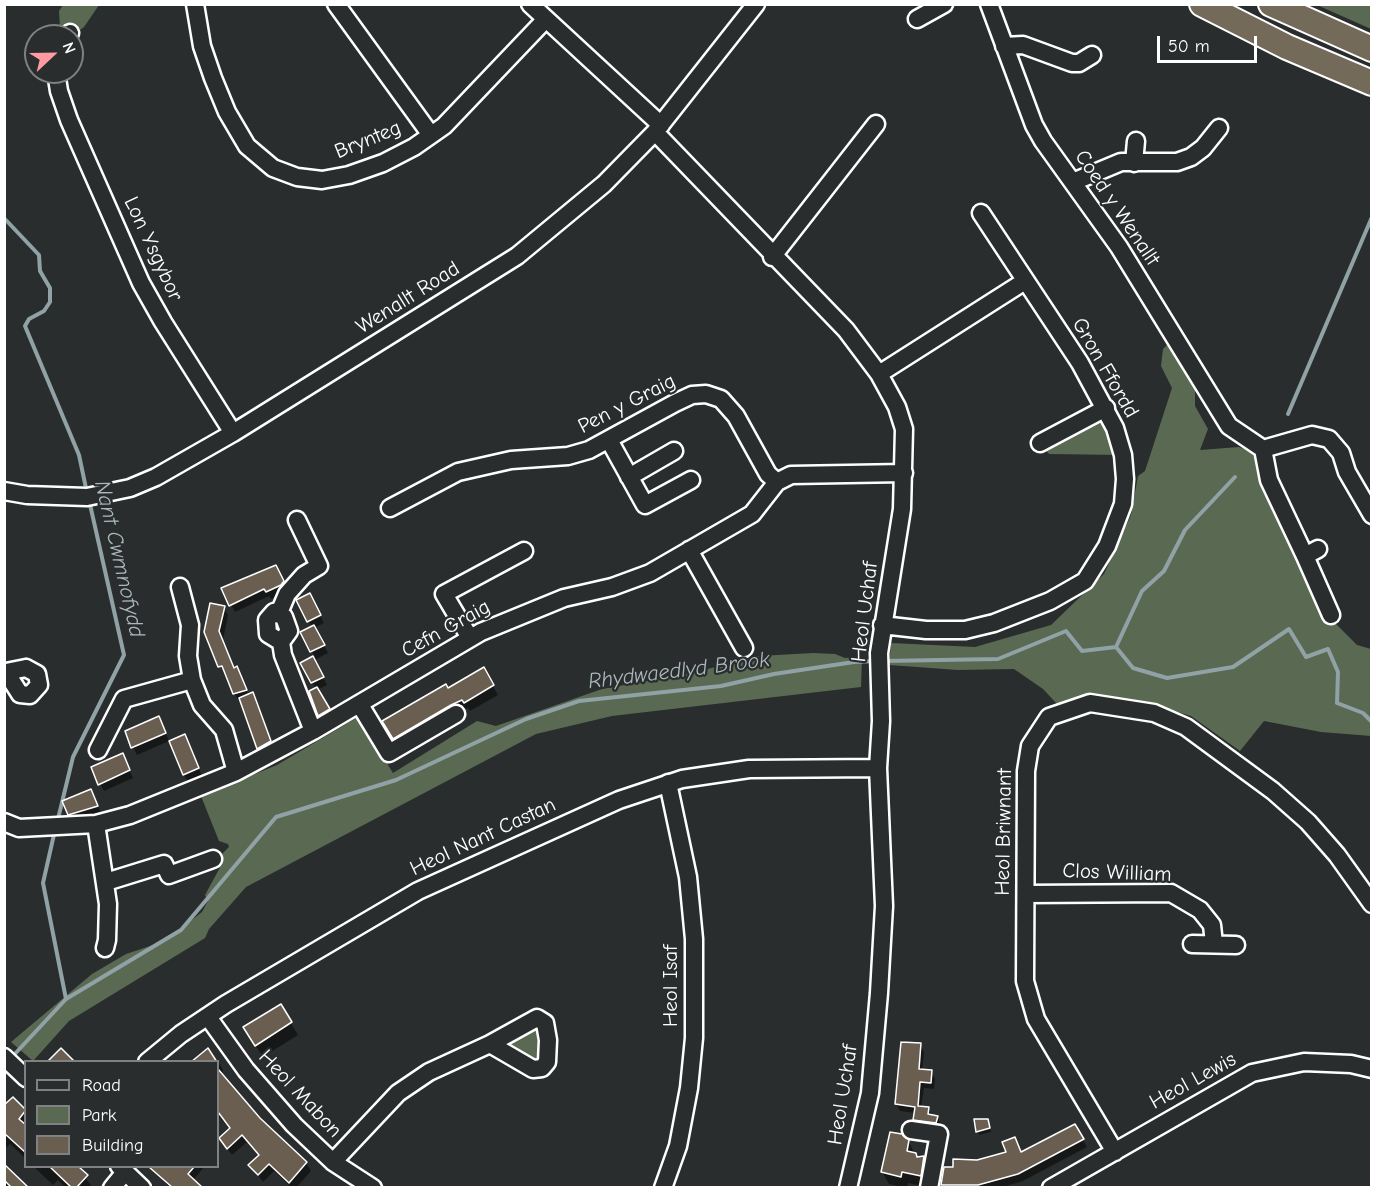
<!DOCTYPE html>
<html>
<head>
<meta charset="utf-8">
<style>
	body { margin:0 }
	#map { position:relative; width:1376px; height:1192px; overflow:hidden; background:#2a2d2e; font-family:"Comic Neue",sans-serif }
	canvas { display:block }
	.frame { position:absolute; inset:0; border:6px solid #fff; pointer-events:none }
	.legend { position:absolute; left:24px; top:1060px; width:195px; height:108px; box-sizing:border-box; background:#2a2d2e; border:2px solid #7f8182; margin:0; padding:8px 10px; list-style:none; font-size:18px; color:#fff }
	.legend li { display:flex; align-items:center; gap:12px; height:30px }
	.legend b { width:30px; border:2px solid #7f8182 }
	.north { position:absolute; left:24px; top:24px; width:60px; height:60px; box-sizing:border-box; background:#2a2d2e; border:2px solid #7f8182; border-radius:50%; rotate:68deg; font-size:16px; font-weight:700; line-height:24px; text-align:center; color:#fff }
	.north::after { content:''; display:block; margin:auto; width:21px; height:27px; background:#ff9aa2; clip-path:polygon(50% 0,100% 100%,50% 72%,0 100%) }
	.scale { position:absolute; left:1157px; top:36px; width:100px; height:27px; box-sizing:border-box; border:3px solid #fff; border-top:0; padding-left:8px; font-size:18px; line-height:21px; white-space:nowrap; color:#fff; -webkit-text-stroke:4px #2a2d2e; paint-order:stroke }
</style>
</head>
<body>
<div id="map">
<canvas width="1376" height="1192"></canvas>
<div class="frame"></div>
<ul class="legend">
<li><b style="height:8px;background:#2a2d2e"></b>Road</li>
<li><b style="height:16px;background:#596952"></b>Park</li>
<li><b style="height:16px;background:#6a5e51"></b>Building</li>
</ul>
<div class="north">N</div>
<div class="scale">50 m</div>
</div>
<script>
const c = document.querySelector('canvas').getContext('2d');
c.lineJoin = 'round';
function paint(path, color) {
  c.fillStyle = color;
  c.fill(path, 'evenodd');
}
function poly(rows) {
  const path = new Path2D();
  for (const r of rows) {
    path.moveTo(r[0], r[1]);
    for (let i = 2; i < r.length; i += 2) path.lineTo(r[i], r[i + 1]);
  }
  return path;
}
function stroke(path, color, width, dash) {
  c.strokeStyle = color;
  c.lineWidth = width;
  c.lineCap = dash ? 'butt' : 'round';
  c.setLineDash(dash || []);
  c.stroke(path);
}
function write(font, color, halo, rows, align = 'center') {
  c.font = font + ' "Comic Neue",sans-serif';
  c.lineWidth = 4.5;
  c.setLineDash([]);
  c.textBaseline = 'middle';
  c.strokeStyle = halo;
  c.fillStyle = color;
  for (const [text, x, y, turn = 0] of rows) {
    c.save();
    c.translate(x, y);
    c.rotate((+turn || 0) * Math.PI / 180);
    c.textAlign = isNaN(turn) ? turn : align;
    if (halo) c.strokeText(text, 0, 0);
    c.fillText(text, 0, 0);
    c.restore();
  }
}
paint(poly([
	[63,5,99,5,84,27,76,33,60,28,59,11],
	[1317,5,1371,5,1371,29],
	[1174,338,1195,386,1195,406,1208,429,1200,450,1239,447,1253,452,1263,449,1329,617,1357,645,1371,649,1371,736,1321,732,1264,721,1240,751,1191,716,1140,701,1105,697,1058,705,1043,689,1014,669,958,670,889,665,891,643,975,647,1051,625,1104,574,1131,515,1138,476,1145,471,1172,388,1161,366,1163,349],
	[1106,408,1123,455,1049,454,1040,443],
	[813,653,835,654,845,658,862,657,861,687,612,716,536,734,246,887,209,929,205,938,69,1021,33,1061,11,1042,92,974,126,954,165,941,202,912,208,901,205,895,223,862,221,855,229,847,228,844,219,841,201,796,277,765,358,717,393,773,477,721,496,726,602,689,692,673,759,656],
	[545,1023,542,1068,502,1049,513,1031]
]), '#596952');
paint(poly([
	[253,574,254,577,280,574,287,589,271,599,269,596,235,612,223,589],
	[309,595,324,623,314,628,328,653,314,660,327,685,317,690,333,717,324,722,320,715,316,689,302,663,315,657,302,632,312,627,298,601],
	[224,608,228,615,223,640,234,669,241,676,249,696,256,702,275,749,263,755,242,700,239,701,234,693,206,632],
	[483,669,498,695,470,711,468,708,456,714,399,747,384,722],
	[162,725,169,741,137,755,133,747],
	[185,736,202,776,188,782,184,775],
	[122,754,133,778,104,791,100,784],
	[95,798,101,813,73,822,69,814],
	[281,1006,298,1035,263,1057,252,1040],
	[920,1045,924,1052,922,1071,931,1072,935,1079,934,1089,924,1088,921,1108,928,1109,933,1116,937,1117,941,1124,940,1129,919,1126,914,1119,915,1113,900,1111,896,1104],
	[210,1051,218,1061,223,1070,221,1077,259,1119,306,1163,311,1171,296,1188,292,1188,274,1171,263,1182,250,1165,259,1156,247,1142,232,1155,225,1146,230,1129,218,1116,218,1062,193,1062],
	[13,1099,26,1112,26,1159,10,1144,4,1150,4,1107],
	[975,1120,989,1124,991,1132,979,1135],
	[1075,1126,1087,1147,1023,1181,999,1188,945,1188,943,1184,954,1169,1008,1153,1015,1139,1021,1153],
	[908,1141,918,1159,923,1158,930,1170,927,1187,908,1183,907,1188,889,1184,882,1172],
	[4,1166,27,1188,4,1186],
	[33,1166,76,1166,93,1188,66,1188,58,1180,53,1185],
	[150,1166,179,1167,205,1166,193,1180,201,1188,170,1188]
]), '#0007');
stroke(poly([
	[4,218,39,255,40,271,50,288,50,302,44,311,29,319,25,326,79,455,87,493],
	[1288,414,1372,217],
	[1116,647,1142,591,1164,571,1185,530,1235,477],
	[883,661,998,659,1066,631,1082,651,1116,647,1133,668,1167,678,1233,667,1289,629,1306,657,1328,649,1338,672,1337,703,1363,713,1372,722],
	[57,823,73,757,124,655,89,500],
	[55,830,43,883,66,999],
	[12,1057,66,999,181,930,276,817,396,780,526,719,579,701,721,686,774,674,854,662,875,661]
]), '#90a2a5', 4);
const building = poly([
	[276,565,284,581,281,585,266,592,264,589,229,606,221,588,276,565],
	[310,593,321,615,307,622,296,600,310,593],
	[210,603,225,606,219,631,234,668,237,666,247,690,233,694,222,666,218,667,204,632,210,603],
	[314,625,325,645,310,652,300,632,314,625],
	[313,656,324,677,311,683,300,663,313,656],
	[484,667,494,685,464,703,462,700,451,705,393,739,382,721,446,684,448,688,484,667],
	[317,687,330,709,318,716,309,691,317,687],
	[253,692,271,741,257,749,239,698,253,692],
	[159,716,166,733,131,748,125,731,159,716],
	[185,734,199,768,183,775,169,741,185,734],
	[123,753,130,770,98,785,91,767,123,753],
	[91,789,98,806,68,815,62,801,91,789],
	[281,1004,292,1022,255,1046,243,1027,281,1004],
	[901,1042,921,1043,919,1069,932,1070,931,1083,920,1082,918,1106,929,1107,928,1114,938,1116,936,1123,913,1120,915,1107,895,1104,901,1042],
	[61,1048,75,1062,47,1062,61,1048],
	[208,1048,217,1062,191,1062,208,1048],
	[218,1069,260,1118,307,1162,289,1183,269,1164,258,1175,248,1165,259,1155,242,1135,227,1149,219,1138,230,1128,218,1112,218,1069],
	[13,1097,26,1110,19,1119,26,1125,26,1153,4,1133,4,1105,13,1097],
	[974,1119,988,1119,990,1128,976,1132,974,1119],
	[1075,1124,1084,1139,1018,1174,978,1185,941,1185,944,1167,953,1167,953,1159,977,1160,1006,1152,1002,1142,1015,1137,1021,1152,1075,1124],
	[890,1132,902,1134,909,1140,907,1151,916,1153,917,1157,924,1156,921,1176,902,1172,901,1177,881,1172,890,1132],
	[4,1164,29,1188,12,1188,4,1180,4,1164],
	[50,1167,79,1167,88,1175,76,1188,72,1188,50,1167],
	[149,1167,194,1167,188,1174,203,1188,173,1188,149,1167]
]);
paint(building, '#6a5e51');
stroke(building, '#fff', 1.5);
const minor = poly([
	[195,4,202,46,213,78,227,112,247,146,273,168,297,177,322,180,349,175,383,163,414,147,444,126,546,19],
	[336,4,431,135],
	[530,4,661,125],
	[989,4,1034,125,1043,141,1119,247,1229,426,1263,449,1312,435,1329,439,1341,453,1347,472,1372,515],
	[917,19,944,4],
	[68,36,70,33],
	[1004,46,1023,45,1072,63,1079,63,1092,55],
	[56,72,59,91,69,120,141,283,163,322,233,433],
	[655,132,846,330,879,374,897,407,904,429,902,509,879,653,881,721,878,768,884,906,879,993,870,1093,848,1188],
	[1134,163,1136,141],
	[1073,182,1121,162,1177,162,1191,157,1203,148,1219,128],
	[772,257,876,124],
	[879,374,1025,281],
	[609,440,645,505,691,480],
	[1040,443,1106,408],
	[1263,449,1269,480,1305,556,1318,549],
	[629,477,674,451],
	[4,491,27,495,87,497,130,488,156,477,233,433,517,256,604,184,655,132,756,4],
	[390,508,458,472,511,460,568,456,589,450,675,403,692,395,706,394,721,399,736,416,768,474,777,482],
	[689,550,744,648],
	[1305,556,1331,615],
	[180,587,190,625,188,656,192,680,202,705,224,730,236,772],
	[279,613,287,594,304,575,319,566,297,520],
	[882,625,926,630,965,630,994,623,1050,601,1085,581,1107,546,1123,504,1125,479,1123,455,1115,428,1080,363,981,213],
	[470,638,444,594,524,551],
	[281,642,268,634,267,620,274,612,284,617,289,631,281,642,283,655,313,731],
	[26,668,37,674,39,685,30,695,20,694,6,672,26,668],
	[360,705,389,753,456,714],
	[98,750,124,699,192,680],
	[4,822,19,828,96,824,130,815,236,772,313,731,481,632,564,598,612,587,650,573,752,514,777,482,791,475,904,473],
	[96,824,108,904,107,940,105,948],
	[106,882,164,864,169,875,213,859],
	[1026,894,1171,893,1200,910,1212,925,1214,944],
	[1192,944,1236,945],
	[208,1017,246,1070,294,1125,333,1162,373,1188],
	[4,1057,26,1078],
	[147,1062,181,1034,226,1004,418,891,619,800,682,779,749,769,878,768],
	[911,1130,939,1134,929,1188],
	[1115,1152,1036,1019,1025,981,1026,771,1030,746,1049,717,1090,703,1154,713,1186,727,1273,791,1308,822,1337,855,1372,904],
	[333,1162,398,1093,429,1072,490,1044,537,1018,545,1023,548,1040,547,1062,542,1068,533,1069,490,1044],
	[119,1166,142,1188],
	[112,1188,125,1172],
	[663,1188,678,1146,689,1088,694,1038,694,939,688,877,668,783],
	[1051,1188,1252,1073,1304,1062,1351,1064,1372,1069]
]);
const highway = poly([
	[1202,4,1287,47,1372,83],
	[1271,4,1372,49]
]);
stroke(minor, '#fff', 21);
stroke(highway, '#fff', 28);
stroke(minor, '#2a2d2e', 16);
stroke(highway, '#746a5a', 24);
write('21px', '#fff', '#2a2d2e', [
	["Brynteg",368,140,-22],
	["Coed y Wenallt",1117,208,56],
	["Lon Ysgybor",153,249,65],
	["Wenallt Road",408,298,-32],
	["Gron Ffordd",1105,368,60],
	["Pen y Graig",627,404,-27],
	["Heol Uchaf",865,612,-83],
	["Cefn Graig",446,629,-29],
	["Heol Briwnant",1004,832,-89],
	["Heol Nant Castan",483,837,-25],
	["Clos William",1117,873,2],
	["Heol Isaf",671,986,-90],
	["Heol Lewis",1193,1081,-29],
	["Heol Mabon",300,1094,47],
	["Heol Uchaf",843,1095,-81]
]);
write('italic 22px', '#acb9bc', '#2a2d2e', [
	["Nant Cwmnofydd",119,559,77],
	["Rhydwaedlyd Brook",679,671,-7]
]);
</script>
</body>
</html>
